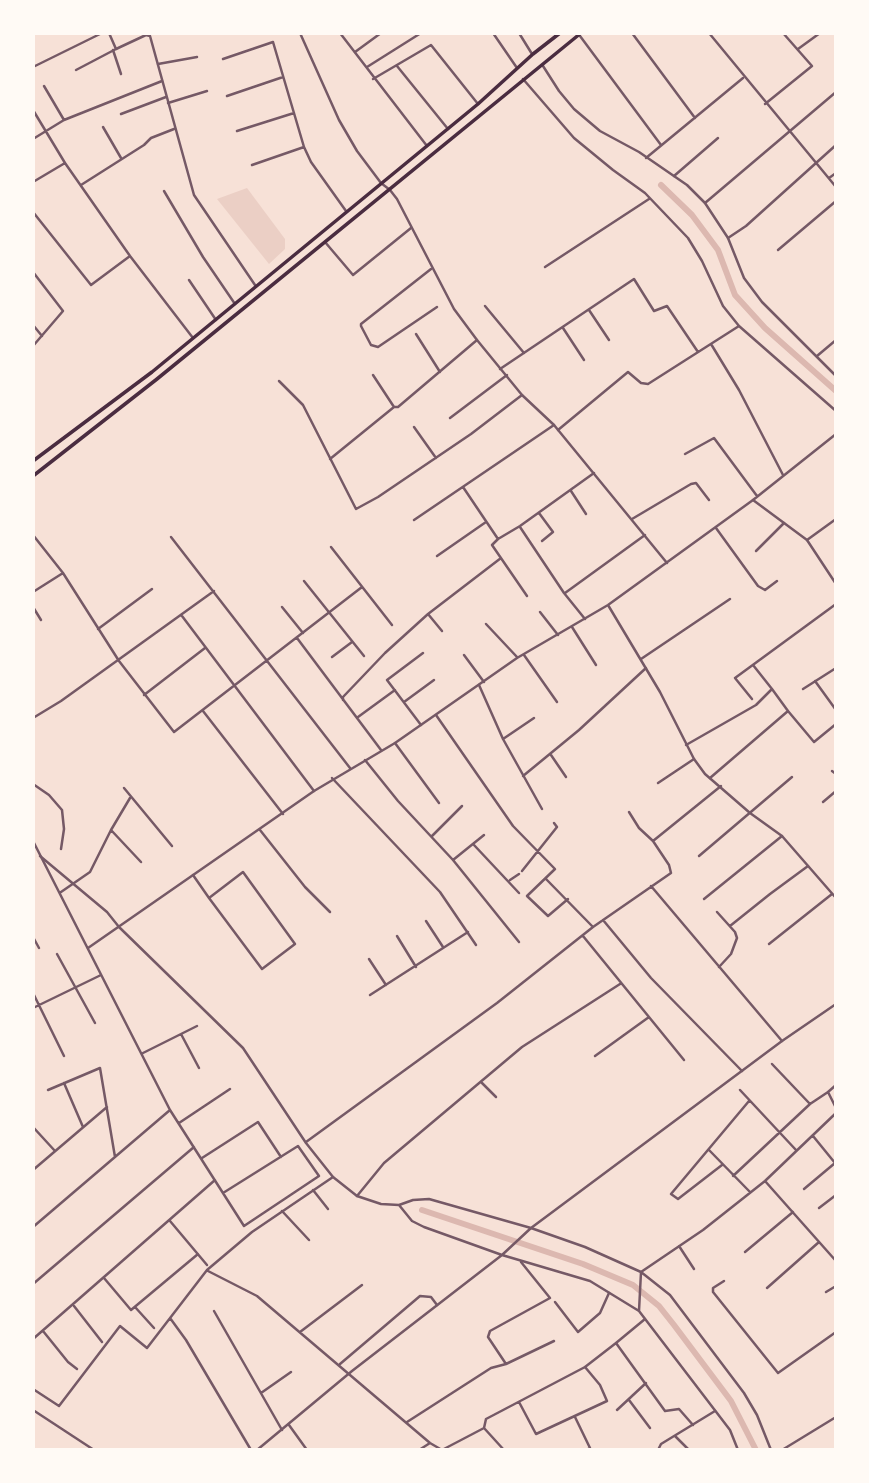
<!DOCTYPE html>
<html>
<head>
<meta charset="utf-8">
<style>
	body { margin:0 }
	#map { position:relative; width:869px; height:1483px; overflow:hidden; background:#f7e1d7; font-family:Quicksand,sans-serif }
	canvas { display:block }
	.frame { position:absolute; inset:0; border:35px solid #fffaf5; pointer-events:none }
</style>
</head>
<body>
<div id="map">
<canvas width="869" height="1483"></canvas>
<div class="frame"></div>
</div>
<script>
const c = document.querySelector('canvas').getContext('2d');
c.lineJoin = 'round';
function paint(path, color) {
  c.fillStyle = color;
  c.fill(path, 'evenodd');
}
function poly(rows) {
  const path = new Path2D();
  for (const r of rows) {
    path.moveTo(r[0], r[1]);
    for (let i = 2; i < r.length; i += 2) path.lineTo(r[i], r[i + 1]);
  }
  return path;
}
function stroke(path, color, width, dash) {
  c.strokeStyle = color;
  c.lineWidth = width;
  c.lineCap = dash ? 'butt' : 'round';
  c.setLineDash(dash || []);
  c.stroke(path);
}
paint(poly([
	[247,188,285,239,285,249,269,264,217,199]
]), '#ebcfc5');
stroke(poly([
	[661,185,692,215,718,250,735,295,765,328,836,391],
	[422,1210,583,1264,633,1285,659,1306,674,1325,731,1401,756,1450]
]), '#dcb8b0', 6);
stroke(poly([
	[300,33,339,120,357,151,381,183],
	[493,33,517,68],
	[632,33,695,118],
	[709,33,836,187],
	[580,36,661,145],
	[798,49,820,33],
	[113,50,121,74],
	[355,52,381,33],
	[223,59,273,42,304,147,311,162,346,211],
	[158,64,197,57],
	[397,66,448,129],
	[33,67,102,33],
	[367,67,421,33],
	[76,70,116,49],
	[373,79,431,45,478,104],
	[523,79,574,138,613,170,645,193,688,238,702,261,723,306,739,326,836,411],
	[44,86,64,120],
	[227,96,283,77],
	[168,103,207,91],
	[765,104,812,66,783,33],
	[33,110,65,163,130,256,193,338],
	[121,114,166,97],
	[103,127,121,158],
	[237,131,294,113],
	[33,139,64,120,162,81],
	[646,158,743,78],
	[252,165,304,147],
	[674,176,718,138],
	[829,178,836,173],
	[33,182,65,163],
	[81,185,144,145,151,138,174,129],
	[164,191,203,257,235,304],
	[705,203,836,92],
	[33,212,91,285,130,256],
	[728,238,746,226,836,145],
	[325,242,353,275,411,228],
	[778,250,836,201],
	[545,267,649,199],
	[431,269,361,324,361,326,371,345,378,347,437,307],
	[33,272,63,311,33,346],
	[189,280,216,320],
	[485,306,524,353],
	[589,310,609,340],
	[33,325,42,336],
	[563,328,584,360],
	[416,334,440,372],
	[711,344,739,390,783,475],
	[817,356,836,340],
	[500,369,634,279,654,311,667,306,698,352],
	[373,375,394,407],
	[279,381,303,405,356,509,378,497,471,434,522,395],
	[450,418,507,375],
	[414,427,436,458],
	[558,430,628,372,641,383,648,384,739,326],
	[685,454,714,438,757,496],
	[330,459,394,407,398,407,477,340],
	[463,487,498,539],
	[571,491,586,514],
	[753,500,836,434],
	[539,513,553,532,542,541],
	[632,519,691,484,696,483,709,500],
	[414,520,554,425],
	[520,527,564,593,585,619],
	[716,528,758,586,765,590,777,581],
	[33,535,63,573,119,661,174,732,362,587],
	[171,537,350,768],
	[807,540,836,519],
	[331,547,392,625],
	[756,551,784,523],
	[437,556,486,522],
	[304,581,364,656],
	[33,592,63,573],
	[565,593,645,535],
	[527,596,492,545,498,539,520,526,594,473],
	[33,607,41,620],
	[282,607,303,633],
	[540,612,558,635],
	[428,614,442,631],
	[182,616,314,791],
	[486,624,517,657],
	[572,627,596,665],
	[98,629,152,589],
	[297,638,381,750],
	[464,655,484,682],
	[524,655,557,702],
	[332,657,352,642],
	[641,659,730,599],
	[815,681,836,710],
	[479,685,503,739,542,809],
	[772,689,788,711],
	[803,689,836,668],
	[144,695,205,648],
	[752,699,735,678,836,604],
	[343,700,343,697,385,653,428,614,501,558],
	[404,702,434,680],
	[203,711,283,814],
	[436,715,513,826,555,869,527,896,548,916,568,899],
	[358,717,395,690],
	[33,718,61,701,214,591],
	[421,725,387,680,423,653],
	[503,739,534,718],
	[395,743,439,803],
	[686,745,756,705,772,689,753,665],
	[551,755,566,777],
	[365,760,398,801,453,860,519,942],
	[832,771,836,774],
	[523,776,579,730,646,668],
	[332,778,440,892,476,945],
	[710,778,788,711,814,742,836,724],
	[658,783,694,759],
	[33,784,49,795,62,810,64,829,61,849],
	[124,788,172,846],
	[823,802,836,791],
	[629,812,639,828,653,841],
	[111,830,141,862],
	[260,830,305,887,330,912],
	[432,836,462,806],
	[33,841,170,1110,244,1226,319,1176,298,1146,223,1193],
	[474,845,519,893],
	[699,856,792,777],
	[453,860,484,835],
	[522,871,557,827,554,823],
	[193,875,209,898,262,969,295,944,243,872,209,898],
	[546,879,592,926],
	[510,880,519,874],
	[651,886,782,1041],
	[61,892,90,872,111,830,130,798],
	[704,899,782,836],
	[717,912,735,932,737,938,731,954,719,967],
	[603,920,651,978,742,1071],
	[426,921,443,947],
	[730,926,770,894,808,866],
	[397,936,416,967],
	[583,936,684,1060],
	[33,937,39,948],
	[769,944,832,894],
	[57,954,95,1023],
	[369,959,386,985],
	[33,993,64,1056],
	[370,995,468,932],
	[33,1008,101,975],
	[181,1034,199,1068],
	[143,1053,197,1026],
	[595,1056,649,1017],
	[772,1064,810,1104],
	[481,1082,496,1097],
	[64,1083,83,1127],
	[836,1085,828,1092,836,1108],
	[48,1090,100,1068,115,1157],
	[740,1090,796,1150],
	[179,1123,230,1089],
	[33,1127,55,1151],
	[813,1136,835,1163],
	[306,1142,497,1003,593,927,671,873,669,865,653,841,721,786],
	[709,1150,750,1192],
	[202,1158,258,1122,281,1157],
	[722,1165,678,1199,671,1194,749,1101],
	[33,1170,107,1107],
	[733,1176,810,1104,828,1092],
	[765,1181,836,1261],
	[804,1189,835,1163],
	[313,1190,328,1209],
	[357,1196,384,1163,522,1047,620,984],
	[819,1208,836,1195],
	[282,1211,309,1240],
	[170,1221,207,1265],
	[33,1227,170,1110],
	[679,1246,694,1269],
	[745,1252,793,1212],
	[208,1271,257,1296,430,1443,442,1450,484,1428],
	[641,1272,703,1230,765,1181,836,1113],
	[104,1278,131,1310,198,1254],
	[724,1281,713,1288,713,1292,778,1373,836,1332],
	[33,1284,194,1147],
	[767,1288,819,1242],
	[826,1292,836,1286],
	[555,1302,578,1332,600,1313,609,1293],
	[74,1306,102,1342],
	[135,1307,154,1328],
	[214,1311,282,1430],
	[170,1318,186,1340,251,1450],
	[43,1331,68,1362,77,1369],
	[300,1332,362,1285],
	[33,1339,215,1180],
	[616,1343,645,1319],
	[340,1364,420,1296,431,1297,437,1305],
	[506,1364,488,1337,490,1331,550,1298,521,1262],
	[33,1389,59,1406,120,1326,147,1348,207,1270,252,1232,333,1177],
	[261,1393,291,1372],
	[629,1400,650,1428],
	[519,1402,536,1434,607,1401,600,1385,585,1367],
	[33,1410,94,1450],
	[617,1410,646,1383],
	[575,1417,590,1448,586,1450],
	[407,1422,491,1368,506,1364,554,1341],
	[289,1425,307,1450],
	[675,1436,689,1450],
	[33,1449,34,1450],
	[419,1450,430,1443],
	[504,1450,484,1428,486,1419,585,1367,616,1343,665,1411,679,1409,693,1425],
	[658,1450,661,1444,715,1411],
	[782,1450,836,1417]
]), '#755966', 2.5);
stroke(poly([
	[109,33,116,49,146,35,150,36,194,195,255,285],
	[340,33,427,146],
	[519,33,532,54],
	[543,66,559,91,574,109,600,131,639,152,687,185,705,203,728,238,744,278,762,302,836,376],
	[381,183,390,190,397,199,454,309,477,340,522,395,554,425,667,563],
	[608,605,660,692,694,759,705,774,750,813,782,836,836,898],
	[40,856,107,912,119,927,243,1048,306,1143,333,1177,357,1196,381,1204,399,1205,413,1200,429,1199,531,1228,585,1247,641,1272,670,1295,744,1393,757,1415,771,1450],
	[88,948,314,791,395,743,517,658,608,605,753,500,807,540,836,584],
	[399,1205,412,1221,424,1227,502,1255,590,1281,639,1311,730,1430,738,1450],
	[639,1311,641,1272],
	[257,1450,352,1371,502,1255,531,1228,782,1041,836,1004]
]), '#755966', 2.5);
stroke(poly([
	[33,461,152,372,478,104,533,54,560,33],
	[33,476,157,379,581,33]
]), '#4a2c40', 3.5);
</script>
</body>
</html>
